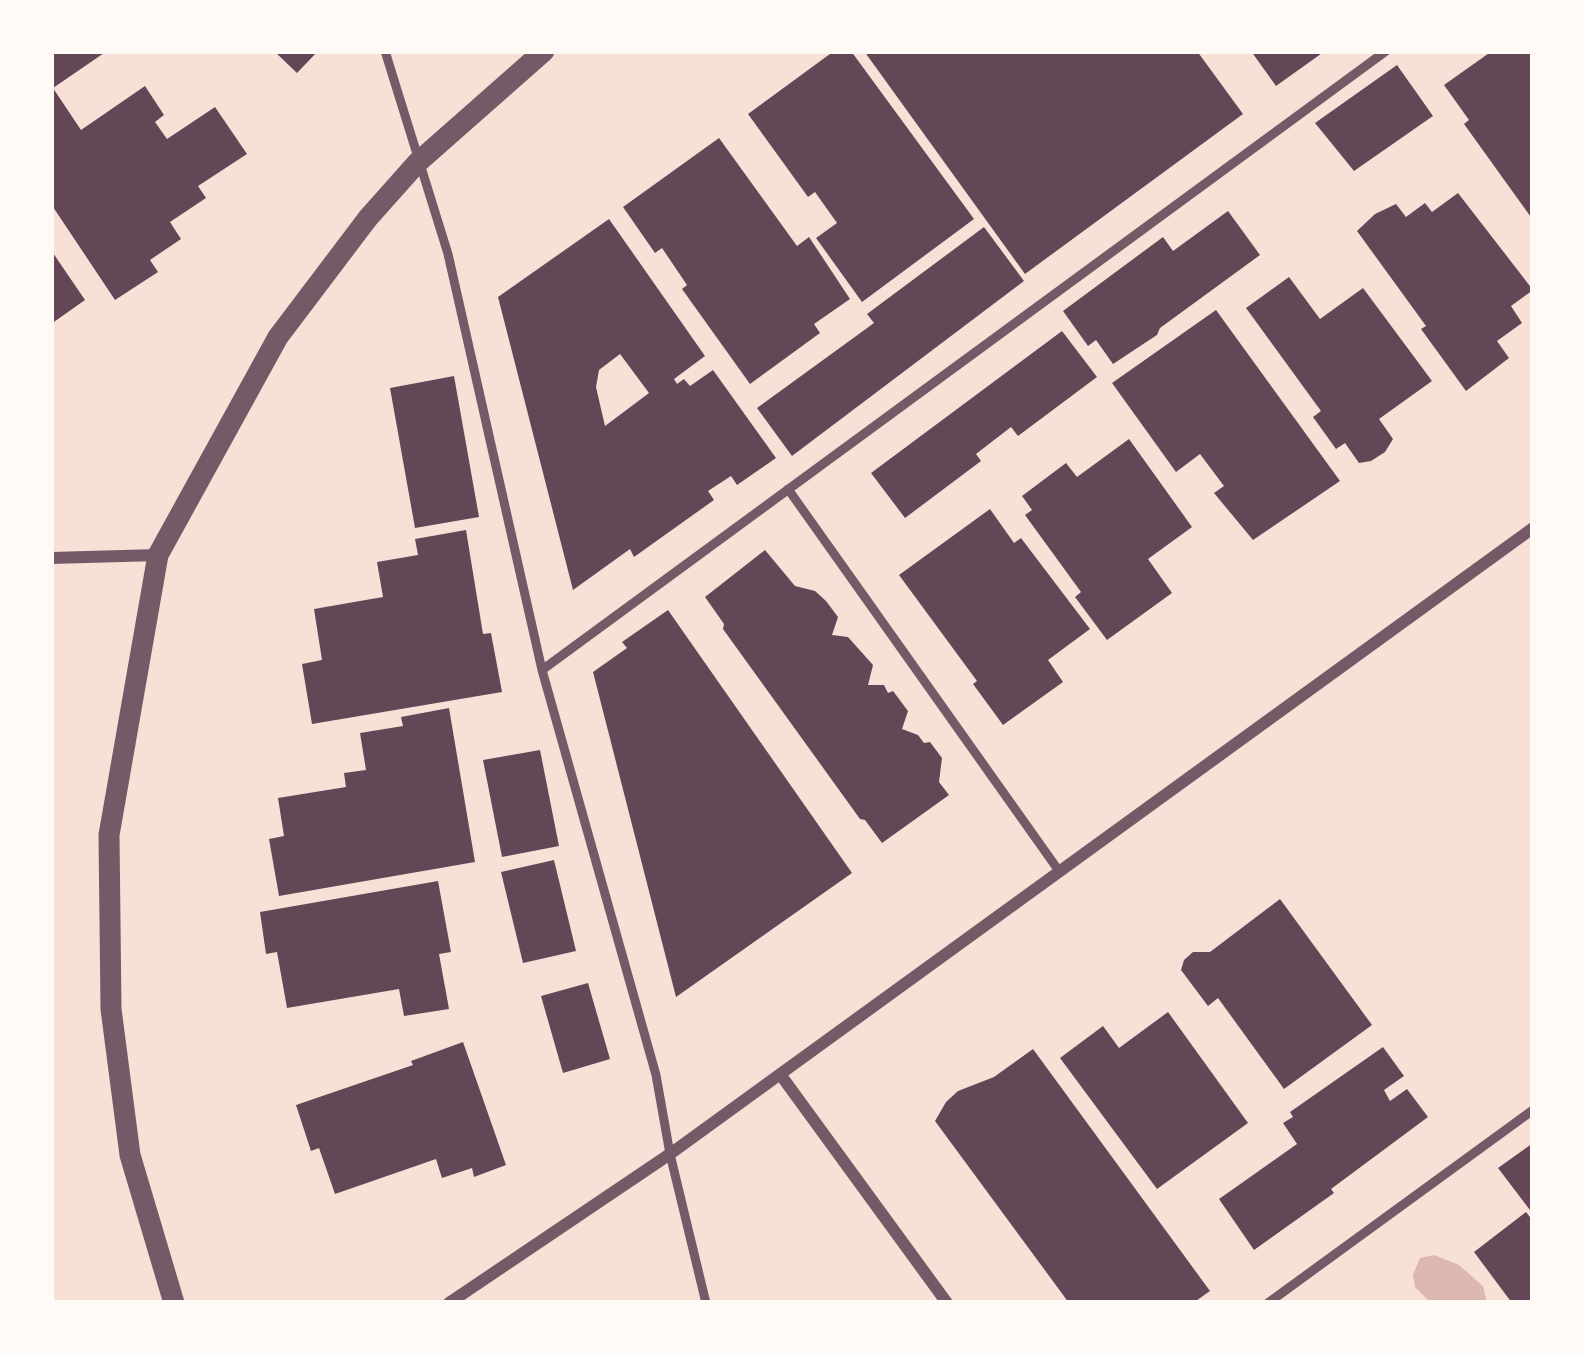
<!DOCTYPE html>
<html>
<head>
<meta charset="utf-8">
<style>
	body { margin:0 }
	#map { position:relative; width:1584px; height:1354px; overflow:hidden; background:#f7e1d7; font-family:Ubuntu,sans-serif }
	canvas { display:block }
	.frame { position:absolute; inset:0; border:54px solid #fffaf5; pointer-events:none }
</style>
</head>
<body>
<div id="map">
<canvas width="1584" height="1354"></canvas>
<div class="frame"></div>
</div>
<script>
const c = document.querySelector('canvas').getContext('2d');
c.lineJoin = 'round';
function paint(path, color) {
  c.fillStyle = color;
  c.fill(path, 'evenodd');
}
function poly(rows) {
  const path = new Path2D();
  for (const r of rows) {
    path.moveTo(r[0], r[1]);
    for (let i = 2; i < r.length; i += 2) path.lineTo(r[i], r[i + 1]);
  }
  return path;
}
function stroke(path, color, width, dash) {
  c.strokeStyle = color;
  c.lineWidth = width;
  c.lineCap = dash ? 'butt' : 'round';
  c.setLineDash(dash || []);
  c.stroke(path);
}
paint(poly([
	[1434,1255,1459,1265,1483,1286,1487,1303,1429,1301,1415,1287,1413,1275,1420,1258]
]), '#dcb8b0');
paint(poly([
	[51,51,107,51,53,88,81,130,145,86,164,115,155,122,167,139,215,107,247,154,198,186,206,198,170,222,181,239,150,260,158,272,115,300,51,204],
	[274,51,318,51,297,73],
	[834,51,851,51,974,219,862,302,816,238,837,223,815,192,808,197,748,114],
	[864,51,1197,51,1243,114,1025,274],
	[1251,51,1325,51,1276,86],
	[1492,51,1533,51,1533,220,1464,124,1469,120,1444,85],
	[1397,65,1433,116,1354,171,1315,123],
	[719,138,797,246,809,237,850,299,814,324,820,333,750,384,682,289,687,285,662,248,655,253,623,207],
	[1458,193,1533,290,1511,306,1522,323,1497,341,1509,358,1466,391,1421,329,1426,326,1357,231,1375,214,1396,204,1406,217,1425,203,1432,212],
	[1228,211,1260,255,1160,328,1157,335,1113,364,1096,340,1088,346,1063,311,1163,237,1173,251],
	[609,219,705,356,674,379,677,384,684,379,690,386,713,370,776,458,737,485,731,476,708,491,714,500,634,557,630,549,573,590,498,297],
	[620,354,649,393,605,426,596,387,599,370],
	[984,227,1024,281,792,456,757,408,874,323,867,314],
	[51,250,85,300,51,324],
	[1289,277,1320,319,1363,288,1432,381,1379,419,1393,439,1385,452,1371,461,1359,463,1345,443,1336,449,1313,417,1321,411,1246,308],
	[1216,310,1340,481,1253,540,1214,493,1224,486,1200,454,1176,472,1112,383],
	[1062,331,1097,377,1018,436,1011,427,976,454,981,461,905,518,871,473],
	[454,376,479,517,415,528,390,388],
	[1129,439,1192,527,1148,559,1172,593,1107,640,1075,597,1081,592,1025,515,1032,510,1022,496,1066,463,1077,477],
	[990,509,1014,543,1021,538,1090,629,1048,660,1063,682,1003,725,973,684,977,681,899,575],
	[466,530,483,634,491,633,502,692,312,724,302,664,322,660,314,609,383,597,377,562,418,555,415,539],
	[765,550,795,586,815,591,826,601,838,617,832,635,848,637,873,665,868,685,884,685,888,693,893,691,908,711,902,729,918,735,924,743,930,742,942,758,939,782,949,795,882,843,865,820,860,819,723,629,724,624,705,597],
	[668,610,852,873,676,997,593,672,627,648,622,642],
	[449,708,475,862,279,896,269,839,284,836,278,798,346,787,344,773,366,770,360,733,403,726,401,717],
	[540,750,559,846,502,857,483,760],
	[554,860,576,951,523,963,501,872],
	[438,881,451,952,439,954,449,1009,404,1016,399,989,287,1008,277,952,266,954,260,912],
	[1280,899,1372,1025,1284,1089,1218,998,1208,1006,1181,970,1184,960,1193,952,1210,952],
	[588,983,610,1059,563,1073,541,996],
	[1168,1012,1248,1123,1157,1189,1060,1058,1103,1026,1119,1048],
	[463,1042,506,1165,474,1177,472,1168,442,1178,436,1159,335,1194,319,1148,311,1151,296,1105,413,1065,411,1061],
	[1383,1047,1404,1076,1384,1090,1390,1101,1407,1089,1428,1117,1331,1189,1334,1193,1254,1250,1219,1199,1297,1144,1283,1123,1293,1117,1290,1112],
	[1033,1049,1210,1291,1193,1303,1069,1303,935,1121,946,1102,958,1091,994,1077],
	[1533,1143,1533,1214,1498,1168],
	[1526,1212,1533,1221,1533,1303,1512,1303,1474,1252]
]), '#644757');
stroke(poly([
	[385,51,448,254,542,670,656,1075,670,1154,706,1303],
	[788,489,1059,871],
	[542,670,1386,51],
	[1268,1303,1533,1110]
]), '#755966', 9);
stroke(poly([
	[51,558,158,555],
	[780,1074,947,1303],
	[449,1303,670,1154,1533,528]
]), '#755966', 12);
stroke(poly([
	[174,1303,130,1155,111,1009,109,835,158,555,278,337,368,218,417,163,544,51]
]), '#755966', 21);
</script>
</body>
</html>
